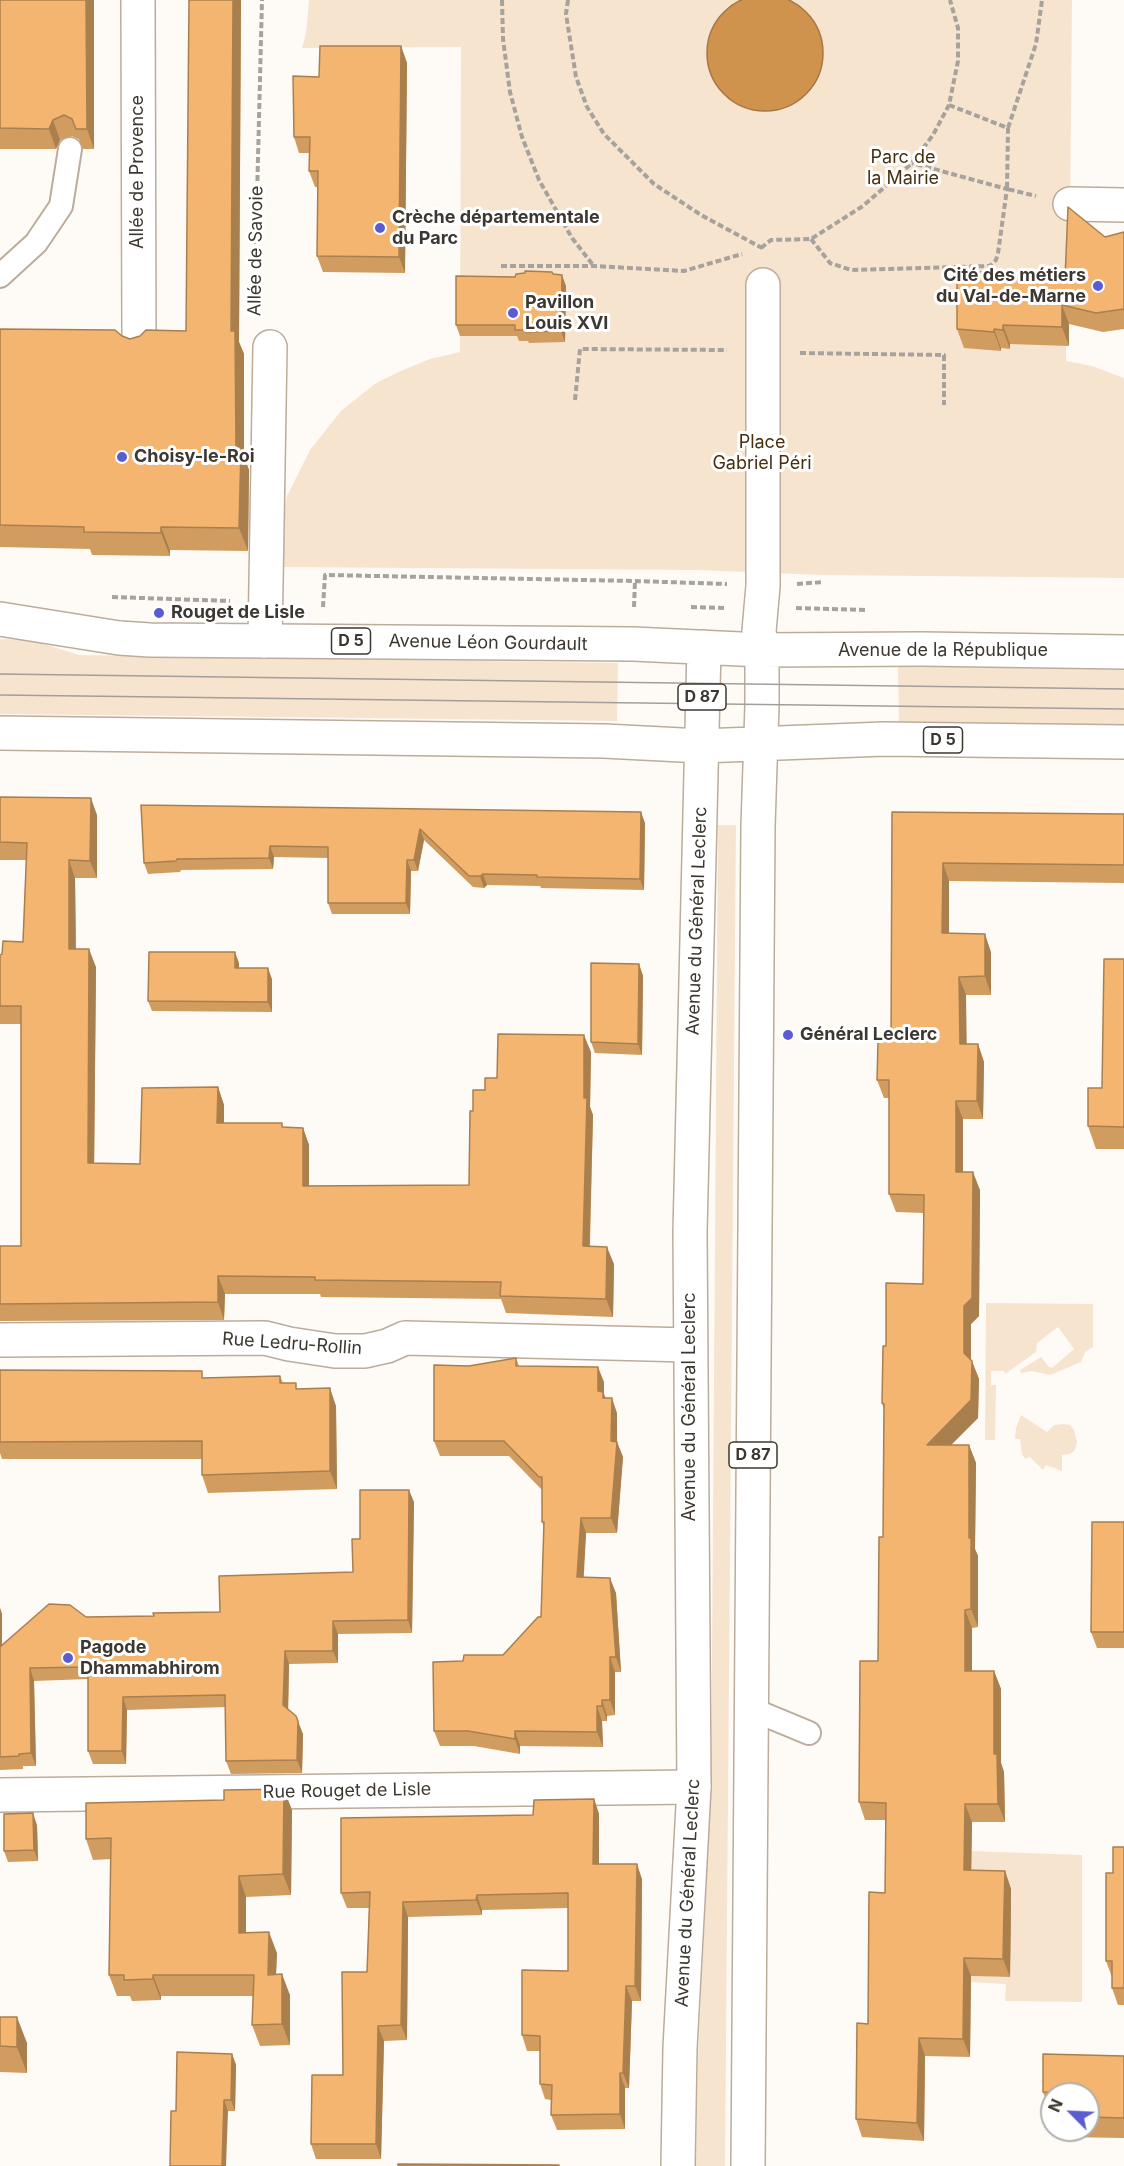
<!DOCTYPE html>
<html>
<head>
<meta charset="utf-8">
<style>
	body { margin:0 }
	#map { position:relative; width:1124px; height:2166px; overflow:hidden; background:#fefbf7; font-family:Inter,sans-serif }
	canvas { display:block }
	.north { position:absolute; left:1040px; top:2082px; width:60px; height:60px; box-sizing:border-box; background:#fff; border:2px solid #b1afad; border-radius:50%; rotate:294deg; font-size:16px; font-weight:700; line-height:24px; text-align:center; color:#3d3731 }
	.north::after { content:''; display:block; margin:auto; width:21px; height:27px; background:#5b5cd4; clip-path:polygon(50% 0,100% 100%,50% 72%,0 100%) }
</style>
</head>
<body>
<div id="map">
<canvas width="1124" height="2166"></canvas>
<div class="north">N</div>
</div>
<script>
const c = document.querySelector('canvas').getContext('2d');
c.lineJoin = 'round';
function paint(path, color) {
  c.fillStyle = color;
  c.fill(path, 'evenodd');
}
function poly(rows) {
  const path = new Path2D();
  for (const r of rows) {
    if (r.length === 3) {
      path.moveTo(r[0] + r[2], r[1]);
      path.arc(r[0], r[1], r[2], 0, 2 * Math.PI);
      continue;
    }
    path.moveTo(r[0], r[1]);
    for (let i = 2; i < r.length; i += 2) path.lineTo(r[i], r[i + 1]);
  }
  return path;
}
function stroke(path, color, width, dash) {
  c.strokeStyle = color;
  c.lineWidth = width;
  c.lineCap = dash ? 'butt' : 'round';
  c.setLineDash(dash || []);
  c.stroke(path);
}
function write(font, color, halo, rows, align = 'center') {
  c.font = font + ' Inter,sans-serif';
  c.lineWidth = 6;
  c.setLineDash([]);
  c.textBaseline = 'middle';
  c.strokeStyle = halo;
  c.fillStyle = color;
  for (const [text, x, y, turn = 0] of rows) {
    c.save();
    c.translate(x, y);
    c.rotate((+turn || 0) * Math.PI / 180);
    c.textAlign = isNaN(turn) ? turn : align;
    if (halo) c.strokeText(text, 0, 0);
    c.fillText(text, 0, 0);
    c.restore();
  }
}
paint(poly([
	[309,0,1072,0,1069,346,1066,346,1066,361,1092,366,1124,378,1124,578,823,575,696,570,276,567,281,523,287,496,310,450,341,411,376,383,403,370,430,359,460,352,461,47,302,48,306,33],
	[0,639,31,640,79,655,618,663,617,721,0,714],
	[898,666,1124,670,1124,729,899,727],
	[718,825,736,825,725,2166,696,2166,698,2059,711,1787],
	[986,1303,1093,1304,1093,1347,1085,1352,1081,1362,1050,1375,1032,1371,1021,1373,1020,1370,1041,1357,1049,1367,1052,1368,1074,1349,1058,1327,1037,1343,1036,1352,1005,1374,1004,1371,991,1371,991,1385,996,1385,995,1440,985,1440],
	[1021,1415,1047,1432,1054,1425,1064,1424,1070,1425,1074,1430,1077,1442,1075,1450,1070,1454,1062,1455,1062,1471,1046,1465,1043,1470,1030,1457,1025,1459,1022,1454,1020,1439,1015,1439,1016,1428],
	[971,1851,1082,1855,1082,2002,1005,2001,1006,1984,971,1982,971,1976,1010,1977,1011,1889,971,1888]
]), '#f7e4cf');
const water = poly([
	[765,53,58]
]);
paint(water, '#d0934d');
stroke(water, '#a47745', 1.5);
const lane = poly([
	[0,276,36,243,61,206,70,149],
	[751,1709,809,1733]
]);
const street = poly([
	[138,0,139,343],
	[1070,204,1124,205],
	[265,641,270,347],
	[762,650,759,631,763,586,763,285],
	[0,1340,265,1338,289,1344,335,1351,365,1351,387,1346,405,1338,689,1345],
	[0,1795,694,1787]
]);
const primary = poly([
	[0,619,119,638,150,640,633,644,762,650,922,649,1124,652],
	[0,733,604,741,701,746,884,739,1124,742],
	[678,2166,680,2048,694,1787,690,1232,704,647],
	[748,2166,758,826,762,705,762,650]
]);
stroke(lane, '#bbac9c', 26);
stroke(street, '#bbac9c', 36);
stroke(primary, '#bbac9c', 36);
stroke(poly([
	[502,0,503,39,510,92,522,137,539,180,572,238,593,265],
	[568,0,566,14,576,77,587,107,604,134,654,184,701,215,762,248],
	[949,105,1008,128,1007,189,1036,196],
	[1008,128,1036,44,1042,0],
	[811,239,830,263,851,270,990,266,996,260,998,253,1007,189,912,163],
	[761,248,771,240,811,239,863,206,912,163,933,135,949,105,958,61,958,28,950,0],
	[501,266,594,266,684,271,742,254],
	[254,316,262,0],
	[800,353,944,355,944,405],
	[575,400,580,349,727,350],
	[797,584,823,582],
	[112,597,230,601],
	[323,607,325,575,635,581,727,584],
	[634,607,635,581],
	[691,607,725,608],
	[796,608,866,610]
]), '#a6a29d', 4, [6, 3]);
stroke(lane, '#fff', 22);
stroke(street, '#fff', 33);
stroke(primary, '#fff', 33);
stroke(poly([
	[0,674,1124,689],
	[0,695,1124,709]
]), '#a29e99', 1.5);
paint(poly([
	[0,0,94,0,94,149,83,149,79,139,72,136,60,140,56,149,0,149],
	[241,0,239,342,244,354,244,456,249,470,248,551,170,550,170,556,92,555,90,549,0,547,0,329,122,336,130,339,186,331],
	[401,46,407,63,405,273,323,272,317,256,317,187,315,187,309,171,309,153,299,153,294,137,319,77],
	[1124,232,1124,329,1103,332,1069,324,1069,346,1010,344,1010,349,1001,348,1001,351,964,348,957,329,1005,278,1065,279,1105,237],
	[552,272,553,274,566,286,565,342,529,343,528,341,519,341,517,336,460,336,456,325,515,277],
	[0,797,97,815,97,878,75,878,76,949,96,967,94,1163,140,1164,218,1087,224,1105,224,1123,303,1128,309,1145,309,1186,469,1185,473,1111,485,1090,497,1078,591,1052,590,1107,593,1115,590,1246,614,1264,613,1317,506,1313,501,1299,321,1297,320,1294,225,1294,224,1320,0,1321,0,1246,21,1246,21,1024,0,1024,0,955,2,954,23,942,26,860,0,860],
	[141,805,645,823,644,890,541,888,540,886,487,885,484,888,473,887,424,840,418,871,411,871,410,914,332,914,328,903,328,858,274,857,273,869,181,870,180,872,148,874,144,863],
	[892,812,1124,814,1124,883,949,881,949,933,991,952,991,995,966,995,966,1044,978,1044,984,1062,983,1119,963,1119,963,1172,980,1190,979,1316,971,1324,971,1360,979,1379,978,1418,951,1445,969,1445,976,1463,975,1549,978,1556,978,1627,972,1628,972,1671,994,1671,1001,1689,1001,1763,1004,1772,1005,1822,972,1822,971,1870,1005,1871,1011,1889,1011,1927,1010,1977,971,1976,970,2057,925,2056,924,2141,862,2137,856,2119,885,1893,886,1820,865,1820,859,1802,878,1661,883,1537,884,1410,882,1403,886,1346,923,1284,924,1213,896,1212,889,1194,889,1098,884,1098,877,1080,891,1042],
	[1124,959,1124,1149,1096,1149,1088,1126,1102,1088],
	[239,963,239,968,272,979,272,1012,152,1011,148,1001],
	[639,964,643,976,642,1055,595,1053,591,1042],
	[516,1358,519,1366,604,1382,604,1394,605,1398,617,1413,617,1442,623,1457,617,1533,586,1533,583,1577,616,1593,621,1672,615,1672,615,1715,607,1716,607,1721,602,1721,603,1747,520,1746,520,1754,474,1746,440,1746,434,1731,463,1661,503,1655,541,1617,544,1527,542,1522,542,1490,509,1456,440,1456,434,1441,469,1366],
	[0,1370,205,1378,280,1376,283,1383,336,1406,337,1489,208,1493,202,1475,202,1459,2,1459,0,1453],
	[414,1502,412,1633,338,1634,338,1663,289,1664,288,1709,303,1734,302,1773,231,1774,226,1761,226,1707,127,1710,126,1764,93,1764,88,1751,88,1679,34,1681,36,1766,23,1766,23,1769,0,1770,0,1608,2,1614,2,1645,86,1617,154,1616,220,1612,353,1572,360,1539],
	[1124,1522,1124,1648,1097,1648,1091,1632],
	[594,1799,599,1814,599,1864,642,1879,641,2001,632,2001,629,2088,625,2088,625,2129,557,2130,551,2115,551,2100,545,2099,540,2084,540,2051,527,2051,522,2035,568,1971,568,1908,482,1910,482,1915,408,1917,407,2040,384,2041,381,2159,316,2159,311,2144,343,2075,367,1972,369,1908,347,1908,341,1893,533,1815],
	[292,1810,291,1895,246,1897,246,1933,277,1953,276,1974,290,1995,290,2045,260,2046,252,2025,253,1996,161,1996,161,2000,132,2001,130,1996,117,1996,109,1975,111,1859,93,1860,86,1839],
	[37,1825,38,1861,8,1862,4,1851],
	[1124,1847,1124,2005,1118,2005,1112,1988,1112,1977,1106,1961,1113,1873],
	[0,2017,27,2043,27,2073,0,2072],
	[232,2054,236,2065,235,2111,176,2111],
	[1124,2056,1124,2138,1063,2137,1061,2130,1088,2130,1088,2094,1052,2094,1052,2113,1051,2113,1043,2092]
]), '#d19c5f');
paint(poly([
	[86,0,94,0,94,149,87,129],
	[233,0,241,0,239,342,244,354,244,456,249,470,248,551,239,528,231,331],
	[401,46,407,63,405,273,399,257],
	[53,120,60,140,56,149,49,129],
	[562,275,566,286,565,342,561,331],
	[1062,305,1069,324,1069,346,1062,327],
	[1003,325,1010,344,1010,349,1003,330],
	[994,329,1001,348,1001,351,994,332],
	[161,527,170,550,170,556,161,533],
	[91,798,97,815,97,878,90,861],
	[641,812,645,823,644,890,640,879],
	[420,829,424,840,418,871,414,860],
	[270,846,274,857,273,869,269,858],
	[69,860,75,878,76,966,69,949],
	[407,860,411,871,410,914,406,903],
	[943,863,949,881,949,951,942,933],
	[483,874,487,885,484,888,480,876],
	[985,934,991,952,991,995,985,976],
	[89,949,96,967,94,1180,88,1163],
	[235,952,239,963,239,978,235,968],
	[639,964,643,976,642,1055,638,1044],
	[268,968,272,979,272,1012,268,1002],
	[959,977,966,995,967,1062,960,1044],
	[584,1035,591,1052,590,1107,593,1115,589,1263,583,1246],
	[978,1044,984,1062,983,1119,977,1101],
	[218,1087,224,1105,224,1141,217,1123],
	[956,1101,963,1119,963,1190,956,1172],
	[303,1128,309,1145,309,1203,303,1186],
	[973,1172,980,1190,979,1316,971,1324,971,1371,964,1353,964,1306],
	[607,1247,614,1264,613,1317,606,1299],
	[218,1276,225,1294,224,1320,218,1302],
	[972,1361,979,1379,978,1418,933,1463,927,1445],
	[598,1367,604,1382,604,1394,609,1407,598,1391],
	[330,1388,336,1406,337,1489,330,1471],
	[612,1398,617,1413,617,1449,617,1442,623,1457,617,1533,611,1518],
	[969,1445,976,1463,975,1549,978,1556,978,1627,971,1609,969,1538],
	[409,1490,414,1502,412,1633,408,1620],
	[581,1518,586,1533,583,1592,577,1577],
	[610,1578,616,1593,621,1672,616,1657],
	[0,1608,2,1614,2,1667,0,1661],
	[965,1610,972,1628,972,1689,965,1671],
	[333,1621,338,1634,338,1663,333,1651],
	[285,1651,289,1664,288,1717,283,1705],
	[610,1657,615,1672,615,1715,610,1700],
	[30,1668,34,1681,36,1766,31,1753],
	[994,1671,1001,1689,1001,1763,1004,1772,1005,1822,998,1804,994,1754],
	[123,1697,127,1710,126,1764,122,1751],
	[602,1700,607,1716,607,1721,602,1706],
	[597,1706,602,1721,603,1747,597,1732],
	[298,1721,303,1734,302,1773,297,1760],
	[515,1731,520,1746,520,1754,515,1739],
	[284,1789,292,1810,291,1895,283,1874],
	[594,1799,599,1814,599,1879,593,1864],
	[965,1804,972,1822,971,1888,964,1870],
	[33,1813,37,1825,38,1861,34,1850],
	[637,1864,642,1879,641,2001,635,1986],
	[1005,1871,1011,1889,1010,1977,1003,1959],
	[239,1876,246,1897,246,1954,239,1933],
	[477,1895,482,1910,482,1915,476,1900],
	[403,1902,408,1917,407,2040,401,2025],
	[269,1932,277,1953,275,1996,268,1975],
	[964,1958,971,1976,970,2057,963,2039],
	[282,1974,290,1995,290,2045,282,2024],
	[153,1975,161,1996,161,2000,153,1979],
	[626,1986,632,2001,629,2088,623,2073],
	[17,2017,27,2043,27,2073,17,2047],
	[378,2026,384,2041,381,2159,376,2144],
	[919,2038,925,2056,924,2141,917,2123],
	[232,2054,236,2065,235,2111,231,2100],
	[620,2073,625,2088,625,2129,620,2114],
	[224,2100,228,2111,226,2166,222,2166]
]), '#aa7f4e');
const building = poly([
	[0,0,86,0,87,129,76,129,72,119,64,115,53,120,49,129,0,128,0,0],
	[189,0,233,0,231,331,235,331,236,447,241,447,239,528,161,527,161,533,84,532,84,527,0,525,0,329,115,330,122,336,130,339,140,336,146,330,186,331,189,0],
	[320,46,401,46,399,257,317,256,318,171,309,171,310,137,294,137,293,76,319,77,320,46],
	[1068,207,1105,237,1124,232,1124,309,1096,313,1062,305,1062,327,1003,325,1003,330,994,329,994,332,957,329,957,273,969,272,994,272,1004,274,1004,278,1065,279,1068,207],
	[525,271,552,272,553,274,562,275,561,331,525,332,524,330,515,330,515,325,456,325,456,276,515,277,516,274,525,273,525,271],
	[0,797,91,798,90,861,69,860,69,949,89,949,88,1163,140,1164,142,1088,218,1087,217,1123,282,1123,282,1127,303,1128,303,1186,469,1185,470,1111,473,1111,473,1090,485,1090,485,1078,497,1078,498,1034,584,1035,584,1098,587,1098,583,1246,607,1247,606,1299,500,1296,501,1282,315,1280,315,1277,218,1276,218,1302,0,1304,0,1246,21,1246,21,1006,0,1006,0,955,2,954,3,941,23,942,27,843,0,842,0,797],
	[141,805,641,812,640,879,537,877,537,875,483,874,480,876,469,876,420,829,414,860,407,860,406,903,328,903,328,847,270,846,269,858,177,859,176,861,144,863,141,805],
	[892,812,1124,814,1124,865,943,863,942,933,985,934,985,976,959,977,960,1044,978,1044,977,1101,956,1101,956,1172,973,1172,972,1298,964,1306,964,1353,972,1361,971,1400,927,1445,969,1445,969,1538,971,1538,971,1609,965,1610,965,1671,994,1671,994,1754,997,1754,998,1804,965,1804,964,1870,1005,1871,1004,1909,1003,1959,964,1958,963,2039,919,2038,917,2123,856,2119,857,2023,868,2024,869,1892,885,1893,886,1803,859,1802,860,1661,878,1661,879,1537,883,1537,884,1404,882,1403,883,1346,886,1346,886,1283,923,1284,924,1195,889,1194,889,1080,877,1080,878,1042,891,1042,892,812],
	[149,952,235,952,235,968,268,968,268,1002,148,1001,149,952],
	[1104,959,1124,959,1124,1127,1088,1126,1088,1088,1102,1088,1104,959],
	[591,963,639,964,638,1044,591,1042,591,963],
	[516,1358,516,1366,598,1367,598,1391,603,1392,603,1398,612,1398,611,1441,617,1442,611,1518,581,1518,577,1577,610,1578,616,1657,610,1657,610,1700,602,1700,602,1706,597,1706,597,1732,515,1731,515,1739,468,1731,434,1731,433,1662,463,1661,464,1655,503,1655,538,1617,541,1617,544,1522,542,1522,542,1477,539,1477,504,1441,434,1441,434,1365,469,1366,516,1358],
	[0,1370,202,1371,202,1378,280,1376,280,1383,296,1383,296,1389,330,1388,330,1471,202,1475,202,1441,0,1442,0,1370],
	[360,1490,409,1490,408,1620,333,1621,333,1651,285,1651,283,1705,296,1716,298,1721,297,1760,226,1761,225,1695,123,1697,122,1751,88,1751,88,1667,30,1668,31,1753,19,1754,19,1756,0,1757,0,1647,49,1604,70,1605,86,1617,154,1616,153,1613,220,1612,219,1576,353,1572,352,1539,360,1539,360,1490],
	[1092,1522,1124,1522,1124,1632,1091,1632,1092,1522],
	[284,1789,283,1874,239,1876,239,1933,269,1932,268,1975,282,1974,282,2024,252,2025,254,1975,153,1975,153,1979,124,1980,124,1975,109,1975,111,1838,86,1839,86,1803,224,1800,224,1790,284,1789],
	[594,1799,593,1864,637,1864,635,1986,626,1986,623,2073,620,2073,620,2114,551,2115,552,2085,540,2084,540,2036,522,2035,522,1970,568,1971,568,1893,477,1895,476,1900,403,1902,401,2025,378,2026,376,2144,311,2144,312,2075,343,2075,342,1972,367,1972,370,1892,341,1893,341,1818,533,1815,534,1800,594,1799],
	[33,1813,34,1850,4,1851,4,1814,33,1813],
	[1113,1847,1124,1847,1124,1988,1112,1988,1112,1961,1106,1961,1106,1873,1113,1873,1113,1847],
	[0,2017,17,2017,17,2047,0,2046,0,2017],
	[177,2052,232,2054,231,2100,224,2100,222,2166,170,2166,171,2111,176,2111,177,2052],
	[1043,2054,1124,2056,1124,2118,1088,2117,1088,2094,1057,2094,1057,2093,1043,2092,1043,2054],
	[398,2164,559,2165,559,2166,398,2166,398,2164]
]);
paint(building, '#f3b56f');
stroke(building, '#aa7f4e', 1.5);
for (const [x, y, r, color] of [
	[380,228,6,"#5b5cd4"],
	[1098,286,6,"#5b5cd4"],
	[513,313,6,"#5b5cd4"],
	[122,457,6,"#5b5cd4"],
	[159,613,6,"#5b5cd4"],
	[788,1035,6,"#5b5cd4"],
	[68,1658,6,"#5b5cd4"]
]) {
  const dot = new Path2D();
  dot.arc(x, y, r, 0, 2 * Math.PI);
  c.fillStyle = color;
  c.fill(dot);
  stroke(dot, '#fff', 2);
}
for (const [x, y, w] of [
	[351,641,39],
	[702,697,48],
	[943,740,39],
	[753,1455,48]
]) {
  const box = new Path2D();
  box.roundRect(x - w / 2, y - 13, w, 26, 4.5);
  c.fillStyle = '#fff';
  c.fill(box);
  stroke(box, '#3d3731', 1.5);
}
write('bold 16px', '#3d3731', null, [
	["D 5",351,641],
	["D 87",702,697],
	["D 5",943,740],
	["D 87",753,1455]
]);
write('18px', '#482f10', '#fff', [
	["Parc de",903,158],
	["la Mairie",903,179],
	["Place",762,443],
	["Gabriel Péri",762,464]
]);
write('18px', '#3d3731', '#fff', [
	["Allée de Provence",138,172,-90],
	["Allée de Savoie",256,251,-89],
	["Avenue Léon Gourdault",488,643,1],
	["Avenue de la République",943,651],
	["Avenue du Général Leclerc",697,921,-88],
	["Rue Ledru-Rollin",292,1344,4],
	["Avenue du Général Leclerc",690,1407,-90],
	["Rue Rouget de Lisle",347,1791,-1],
	["Avenue du Général Leclerc",688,1893,-87]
]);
write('bold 18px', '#3d3731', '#fff', [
	["Crèche départementale",392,218],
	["du Parc",392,239],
	["Cité des métiers",1086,276,"right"],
	["du Val-de-Marne",1086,297,"right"],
	["Pavillon",525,303],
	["Louis XVI",525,324],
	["Choisy-le-Roi",134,457],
	["Rouget de Lisle",171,613],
	["Général Leclerc",800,1035],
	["Pagode",80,1648],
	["Dhammabhirom",80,1669]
], 'left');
</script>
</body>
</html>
